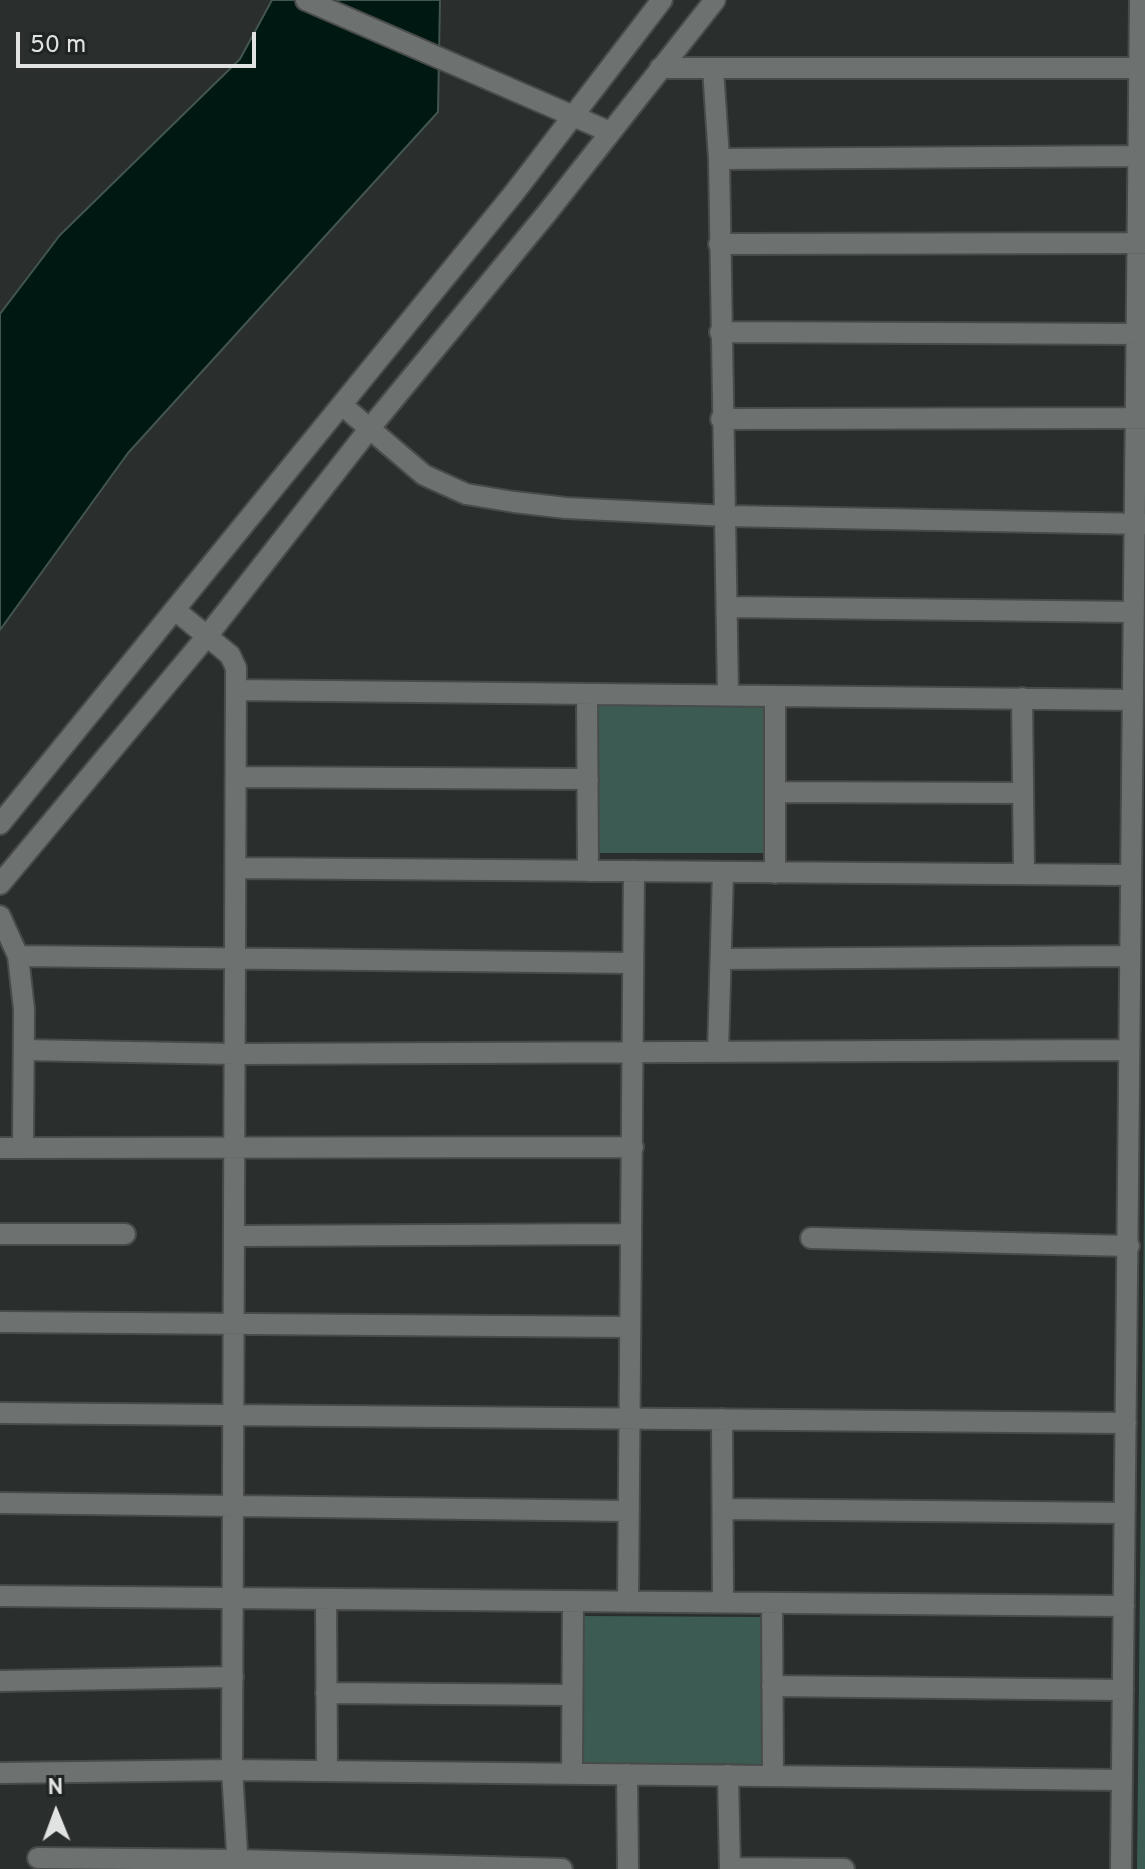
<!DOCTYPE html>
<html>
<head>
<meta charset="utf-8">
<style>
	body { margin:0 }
	#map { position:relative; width:1145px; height:1869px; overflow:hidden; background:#2a2e2d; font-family:Overpass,sans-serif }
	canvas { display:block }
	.north { position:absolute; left:16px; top:1773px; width:80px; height:80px; -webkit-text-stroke:6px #202423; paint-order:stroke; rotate:359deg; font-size:22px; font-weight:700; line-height:32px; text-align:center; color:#e0e3e2 }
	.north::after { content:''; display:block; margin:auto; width:28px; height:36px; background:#e0e3e2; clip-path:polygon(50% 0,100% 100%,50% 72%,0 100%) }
	.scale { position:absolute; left:16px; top:32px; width:240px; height:36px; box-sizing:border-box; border:4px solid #e0e3e2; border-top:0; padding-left:10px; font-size:24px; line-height:28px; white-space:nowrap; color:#e0e3e2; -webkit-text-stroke:6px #202423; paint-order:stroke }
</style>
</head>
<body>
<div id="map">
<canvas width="1145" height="1869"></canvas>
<div class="north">N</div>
<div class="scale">50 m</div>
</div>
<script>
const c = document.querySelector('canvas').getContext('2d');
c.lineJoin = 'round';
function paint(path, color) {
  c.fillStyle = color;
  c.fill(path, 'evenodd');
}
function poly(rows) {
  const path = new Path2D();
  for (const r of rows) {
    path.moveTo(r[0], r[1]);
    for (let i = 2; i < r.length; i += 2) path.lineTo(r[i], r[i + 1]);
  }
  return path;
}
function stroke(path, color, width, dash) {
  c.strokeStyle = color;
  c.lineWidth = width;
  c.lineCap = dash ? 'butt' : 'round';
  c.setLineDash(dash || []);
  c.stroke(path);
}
paint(poly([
	[592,705,773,706,772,853,592,853],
	[1145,1107,1145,1869,1137,1869],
	[583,1616,764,1617,763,1764,583,1763]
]), '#3b5b53');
const water = poly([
	[272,0,440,0,438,112,128,453,0,630,0,314,60,235,240,59,272,0]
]);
paint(water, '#001812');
stroke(water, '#435550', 2);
const lane = poly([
	[811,1238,1129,1246]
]);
const street = poly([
	[660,68,1145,68],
	[713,68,719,159,728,695],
	[719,159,1145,156],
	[719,244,1145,243],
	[720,332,1145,334],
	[343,406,424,475,466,494,514,502,566,508,727,516,1145,524],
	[721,419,1145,418],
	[727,607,1134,612],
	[175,610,230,655,236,668,232,1770,238,1869],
	[237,690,1133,700],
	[587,694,588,871],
	[1022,698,1024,874],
	[236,777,588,779],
	[775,792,1023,793],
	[237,868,1131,875],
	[775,873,775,696],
	[0,916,18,956,24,1009,23,1148],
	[18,956,633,963],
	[721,959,1130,956],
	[24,1050,236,1054,1129,1050],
	[718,1052,723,872],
	[0,1148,633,1147],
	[0,1234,125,1234],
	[236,1236,631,1234],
	[0,1322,630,1327],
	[0,1413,1126,1423],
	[722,1419,723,1602],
	[0,1503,629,1511],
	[723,1509,1124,1513],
	[0,1596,1124,1606],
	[326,1599,327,1771],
	[628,1602,634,871],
	[772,1603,773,1776],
	[0,1681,233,1677],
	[772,1686,1123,1690],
	[326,1693,572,1695],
	[0,1773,232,1770,1121,1780],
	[572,1774,573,1601],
	[627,1774,628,1869],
	[728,1775,730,1869],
	[38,1858,238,1860,562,1869],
	[730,1868,844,1869],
	[1121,1869,1140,0]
]);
const secondary = poly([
	[306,0,610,132],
	[0,824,514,193,662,0],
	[0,884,208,635,370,428,547,213,715,0]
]);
stroke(lane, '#484b4a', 24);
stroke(street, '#484b4a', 24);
stroke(secondary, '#484b4a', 24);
stroke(lane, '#6d7271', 20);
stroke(street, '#6d7271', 20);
stroke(secondary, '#6d7271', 20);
</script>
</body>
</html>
